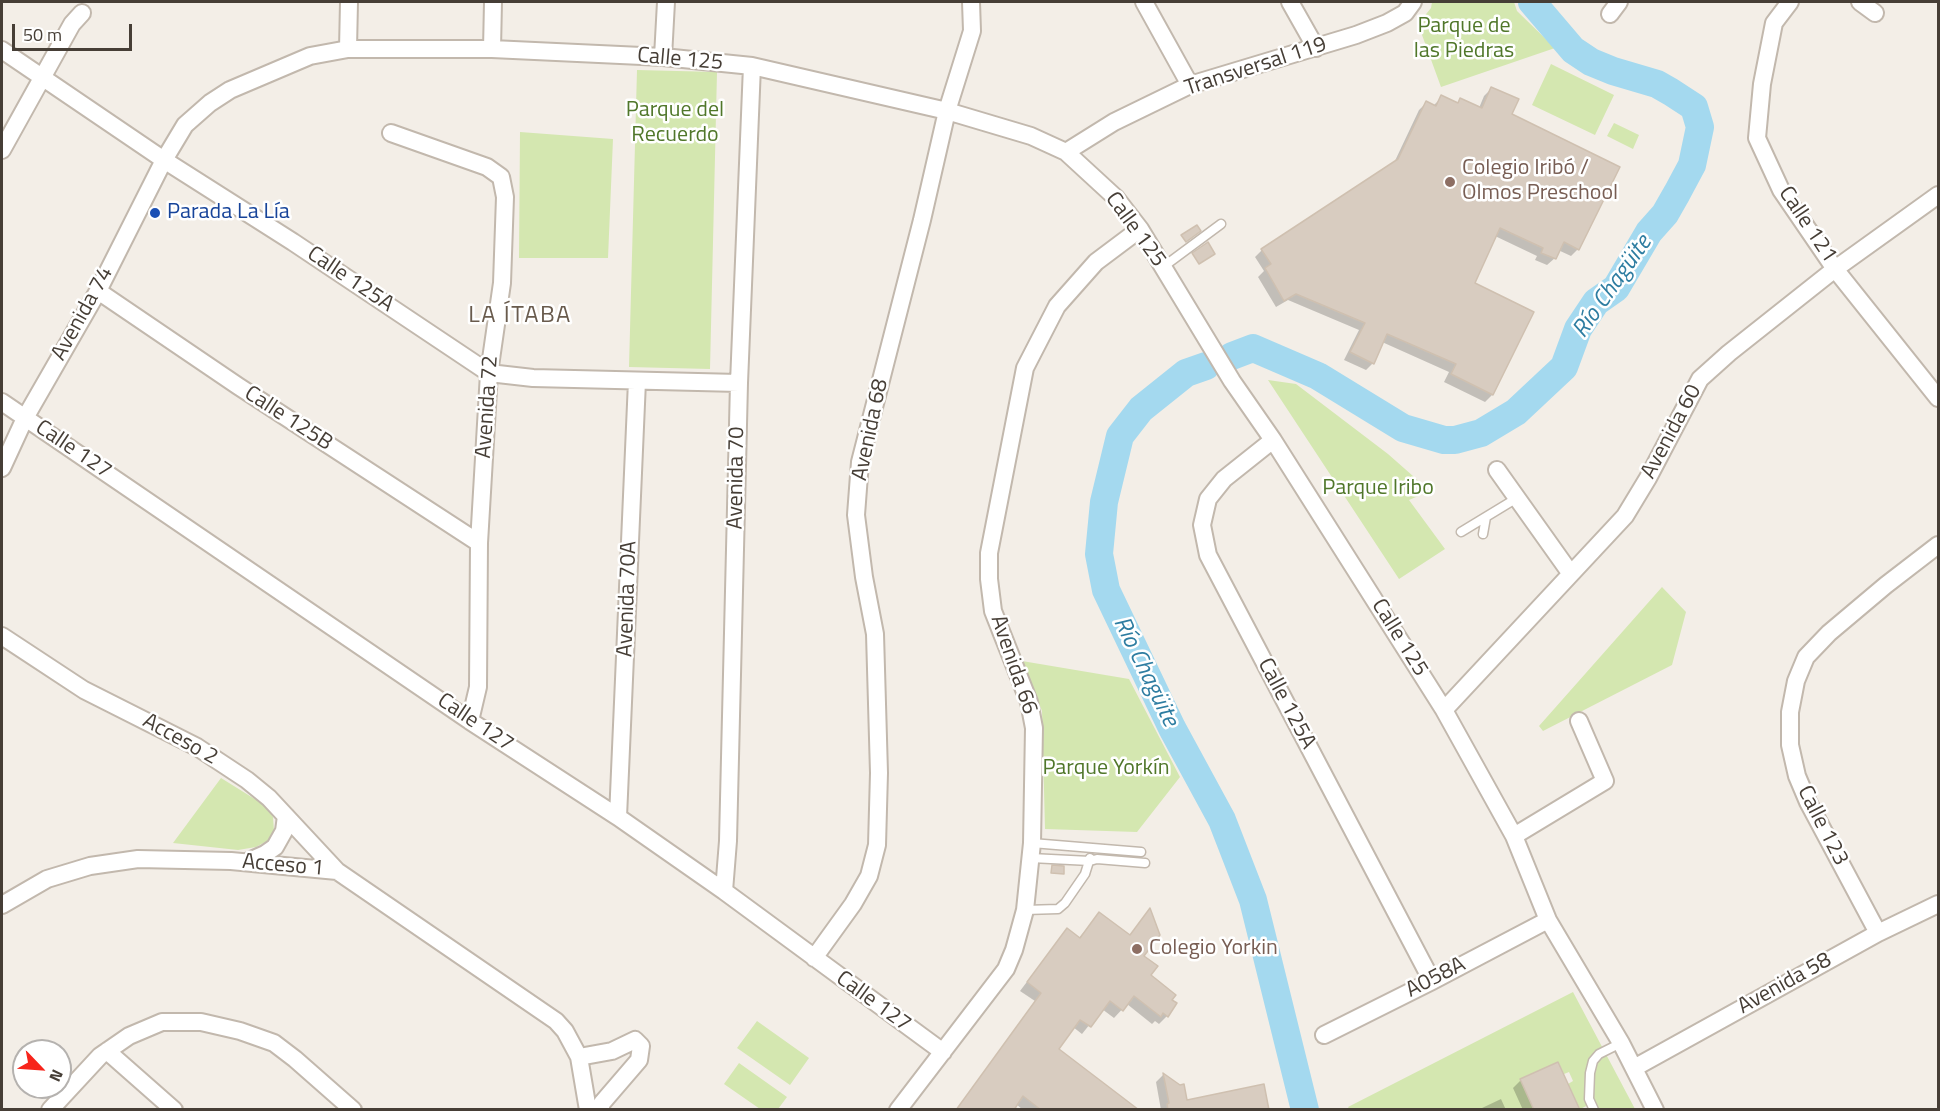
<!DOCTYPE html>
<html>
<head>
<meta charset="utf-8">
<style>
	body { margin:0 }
	#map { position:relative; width:1940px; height:1111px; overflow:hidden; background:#f3eee7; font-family:"Titillium Web",sans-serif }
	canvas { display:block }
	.frame { position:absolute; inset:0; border:3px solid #463e36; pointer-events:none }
	.north { position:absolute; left:12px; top:1039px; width:60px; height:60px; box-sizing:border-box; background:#fff; border:2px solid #b5b2af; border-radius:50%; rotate:115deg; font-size:16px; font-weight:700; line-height:24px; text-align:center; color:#463e36 }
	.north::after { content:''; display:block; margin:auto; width:21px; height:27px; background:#f7241b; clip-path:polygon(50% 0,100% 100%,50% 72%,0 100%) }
	.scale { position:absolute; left:12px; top:24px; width:120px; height:27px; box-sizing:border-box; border:3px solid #463e36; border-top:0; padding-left:8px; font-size:18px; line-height:21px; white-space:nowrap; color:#463e36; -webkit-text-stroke:4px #fff; paint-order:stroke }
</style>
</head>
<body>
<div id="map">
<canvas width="1940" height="1111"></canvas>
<div class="frame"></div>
<div class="north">N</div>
<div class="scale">50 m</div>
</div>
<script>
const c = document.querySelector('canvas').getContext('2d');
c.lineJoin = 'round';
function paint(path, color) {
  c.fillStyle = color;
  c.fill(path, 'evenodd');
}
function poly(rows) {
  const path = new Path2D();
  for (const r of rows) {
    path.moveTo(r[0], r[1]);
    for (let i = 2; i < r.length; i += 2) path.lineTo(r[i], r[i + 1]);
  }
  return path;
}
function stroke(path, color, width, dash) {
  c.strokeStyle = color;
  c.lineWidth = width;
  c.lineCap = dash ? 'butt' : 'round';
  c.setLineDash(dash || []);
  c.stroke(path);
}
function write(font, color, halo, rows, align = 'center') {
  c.font = font + ' "Titillium Web",sans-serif';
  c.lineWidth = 5;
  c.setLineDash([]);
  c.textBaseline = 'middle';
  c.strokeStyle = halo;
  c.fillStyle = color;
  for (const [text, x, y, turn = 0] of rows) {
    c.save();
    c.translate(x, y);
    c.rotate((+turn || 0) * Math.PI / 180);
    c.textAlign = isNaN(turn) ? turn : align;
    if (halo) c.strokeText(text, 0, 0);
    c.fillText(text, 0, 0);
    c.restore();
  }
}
paint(poly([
	[1432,2,1514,2,1517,11,1555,48,1441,87,1418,24,1431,8],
	[1551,64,1614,95,1595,135,1532,105],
	[637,70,717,72,710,369,629,367],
	[1614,123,1639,135,1633,149,1607,136],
	[520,132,613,139,608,258,519,258],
	[1268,380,1296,384,1388,454,1430,491,1409,500,1445,549,1399,579],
	[1662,587,1686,612,1672,665,1543,731,1539,726],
	[1022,661,1129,679,1180,777,1137,832,1045,829,1042,711],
	[221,778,266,806,273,817,274,831,269,840,256,847,238,850,173,843],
	[1573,992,1635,1109,1597,1109,1593,1103,1580,1109,1568,1084,1573,1081,1569,1072,1564,1074,1558,1062,1521,1079,1534,1109,1350,1110,1348,1107],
	[757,1021,809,1058,790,1085,737,1048],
	[739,1063,787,1097,778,1109,760,1109,724,1084]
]), '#d4e7b0');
paint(poly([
	[1492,88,1510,115,1578,249,1571,256,1558,250,1555,258,1547,265,1535,260,1537,256,1495,236,1473,284,1532,313,1492,395,1485,402,1444,382,1449,372,1382,342,1373,363,1366,370,1344,360,1359,330,1288,300,1276,307,1258,277,1264,271,1255,257,1262,250,1393,165,1419,110,1426,103,1433,106,1442,97,1456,104,1461,99,1479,108,1484,96],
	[1150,910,1142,956,1148,976,1170,1000,1167,1016,1159,1024,1155,1021,1152,1024,1127,1004,1114,1018,1102,1009,1082,1034,1073,1027,1057,1049,1132,1110,1023,1110,1016,1104,1012,1110,956,1110,1035,1001,1020,991,1060,938,1067,930,1078,939,1099,914,1129,936],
	[1163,1075,1180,1087,1185,1101,1268,1110,1161,1110,1156,1082],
	[1521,1080,1578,1110,1523,1110,1513,1088],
	[1501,1099,1506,1110,1480,1110,1482,1108]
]), '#0003');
stroke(poly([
	[1232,356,1253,348,1318,376,1403,428,1444,440,1455,440,1481,433,1516,412,1564,367,1578,329,1596,302,1616,288,1649,232,1665,214,1677,193,1692,165,1700,127,1694,107,1671,92,1657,84,1613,71,1591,62,1573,50,1532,2],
	[1206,366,1186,373,1141,409,1120,436,1104,502,1099,554,1106,590,1172,728,1222,820,1253,900,1305,1110]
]), '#a4d9ef', 28);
const building = poly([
	[1491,87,1519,99,1512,114,1620,167,1579,250,1564,242,1556,259,1541,253,1543,248,1500,228,1475,283,1534,312,1493,395,1451,374,1456,364,1387,334,1374,364,1350,352,1365,323,1296,294,1284,301,1265,268,1271,264,1261,249,1398,159,1426,101,1436,106,1441,95,1458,103,1460,98,1482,108,1491,87],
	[1197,225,1201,231,1186,242,1181,235,1197,225],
	[1208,242,1215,254,1199,264,1192,253,1208,242],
	[1052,865,1064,866,1064,874,1051,873,1052,865],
	[1150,908,1160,935,1144,956,1158,966,1151,975,1176,995,1172,1000,1177,1003,1168,1017,1163,1013,1161,1017,1134,996,1123,1011,1110,1001,1091,1027,1080,1020,1059,1049,1139,1110,1041,1110,1023,1096,1014,1110,956,1110,1041,993,1027,982,1067,928,1080,938,1099,912,1130,935,1150,908],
	[1558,1062,1580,1110,1534,1110,1520,1079,1558,1062],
	[1163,1073,1180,1085,1184,1084,1187,1100,1264,1084,1269,1110,1168,1110,1167,1104,1169,1103,1163,1073]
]);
paint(building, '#d8ccc0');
stroke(building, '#cfc0b0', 1.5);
const lane = poly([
	[1163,267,1221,224],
	[1461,532,1517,498],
	[1483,534,1486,517],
	[1032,843,1141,852],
	[1031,858,1090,861,1097,859,1145,863],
	[1025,910,1058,909,1065,903,1085,874,1090,858],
	[1594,1110,1589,1099,1590,1073,1593,1061,1599,1054,1621,1043]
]);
const street = poly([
	[1144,2,1190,85],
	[1290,2,1316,48],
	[1790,2,1774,23,1762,84,1757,138,1781,190,1835,269,1938,398],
	[1860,2,1875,13],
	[1610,14,1619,2],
	[348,49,349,2],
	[492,49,493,2],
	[2,50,164,160,293,242,489,373,533,378,739,383],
	[663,57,666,2],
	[391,133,487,167,501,177,505,197,502,283,489,373,479,543,478,687,470,721],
	[2,150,72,24,82,13],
	[1066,152,1114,122,1190,85,1356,35,1387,23,1405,13,1413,2],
	[98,291,238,386,479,543],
	[2,402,470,721,618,817,724,891,943,1052],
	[1273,440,1224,479,1208,499,1202,525,1208,555,1432,981],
	[2,468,25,418,98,291,164,160,185,125,210,103,230,90,310,56,348,49,492,49,663,57,752,66,947,111,1031,136,1066,152,1116,198,1140,229,1232,381,1273,440,1444,710,1514,836,1548,920,1621,1043,1655,1110],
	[1497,470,1571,574],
	[2,636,84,690,197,747,247,780,269,798,337,871],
	[1444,710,1625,516,1648,478,1700,379,1729,353,1835,269,1938,195],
	[618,817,637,381],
	[1514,836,1605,781,1579,721],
	[247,862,265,854,275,847,284,831,286,816],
	[724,891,728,841,739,383,752,66],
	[2,905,47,879,90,866,138,859,231,861,337,871,556,1021,565,1031,579,1057,588,1110],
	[1878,933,1808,802,1797,776,1790,745,1790,712,1796,681,1806,657,1829,633,1886,585,1938,545],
	[814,958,853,904,869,876,877,845,879,773,875,634,864,577,856,515,860,462,922,220,947,111,972,31,971,2],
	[1324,1035,1432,981,1548,920],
	[107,1051,174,1110],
	[579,1057,612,1051,635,1040,641,1046,639,1060,602,1103,600,1110],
	[1634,1068,1878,933,1938,904],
	[50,1110,100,1056,129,1036,162,1022,201,1022,240,1031,274,1043,295,1059,353,1110],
	[898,1110,1006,969,1014,950,1025,910,1032,843,1034,728,1029,702,993,611,989,579,989,553,1025,368,1057,306,1096,262,1140,229]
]);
stroke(lane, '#c2b8ad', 11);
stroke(street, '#c2b8ad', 20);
stroke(lane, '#fff', 8);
stroke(street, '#fff', 16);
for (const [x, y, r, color] of [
	[1450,182,6,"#8d6e63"],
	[155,213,6,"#1a4fb4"],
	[1137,949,6,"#8d6e63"]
]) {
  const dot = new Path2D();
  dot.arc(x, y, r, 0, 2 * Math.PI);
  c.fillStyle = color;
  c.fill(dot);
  stroke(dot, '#fff', 2);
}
write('22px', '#50772a', '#fff', [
	["Parque de",1464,27],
	["las Piedras",1464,52],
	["Parque del",675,111],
	["Recuerdo",675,136],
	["Parque Iribo",1378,489],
	["Parque Yorkín",1106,769]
]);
write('22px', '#463e36', '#fff', [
	["Calle 125",680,60,5],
	["Transversal 119",1256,67,-18],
	["Calle 121",1807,225,56],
	["Calle 125",1135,230,54],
	["Calle 125A",350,280,34],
	["Avenida 74",83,314,-61],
	["Avenida 72",488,407,-86],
	["Calle 125B",288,419,33],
	["Avenida 68",871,430,-78],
	["Avenida 60",1672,432,-62],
	["Calle 127",73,450,34],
	["Avenida 70",737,478,-89],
	["Avenida 70A",628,599,-88],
	["Calle 125",1399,638,58],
	["Avenida 66",1013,665,71],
	["Calle 125A",1286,704,62],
	["Calle 127",475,723,34],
	["Acceso 2",180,740,29],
	["Calle 123",1822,826,63],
	["Acceso 1",283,866,5],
	["A058A",1436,978,-27],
	["Avenida 58",1785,984,-29],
	["Calle 127",873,1002,36]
]);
write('22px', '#785e54', '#fff', [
	["Colegio Iribó /",1462,169],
	["Olmos Preschool",1462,194],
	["Colegio Yorkin",1149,949]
], 'left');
write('22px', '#164399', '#fff', [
	["Parada La Lía",167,213]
], 'left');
write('italic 24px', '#2e7da1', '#fff', [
	["Río Chagüite",1613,287,-55],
	["Río Chagüite",1145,672,64]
]);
c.letterSpacing = '1.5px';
write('24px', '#695b4d', '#fff', [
	["LA ÍTABA",520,316]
]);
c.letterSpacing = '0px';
</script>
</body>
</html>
